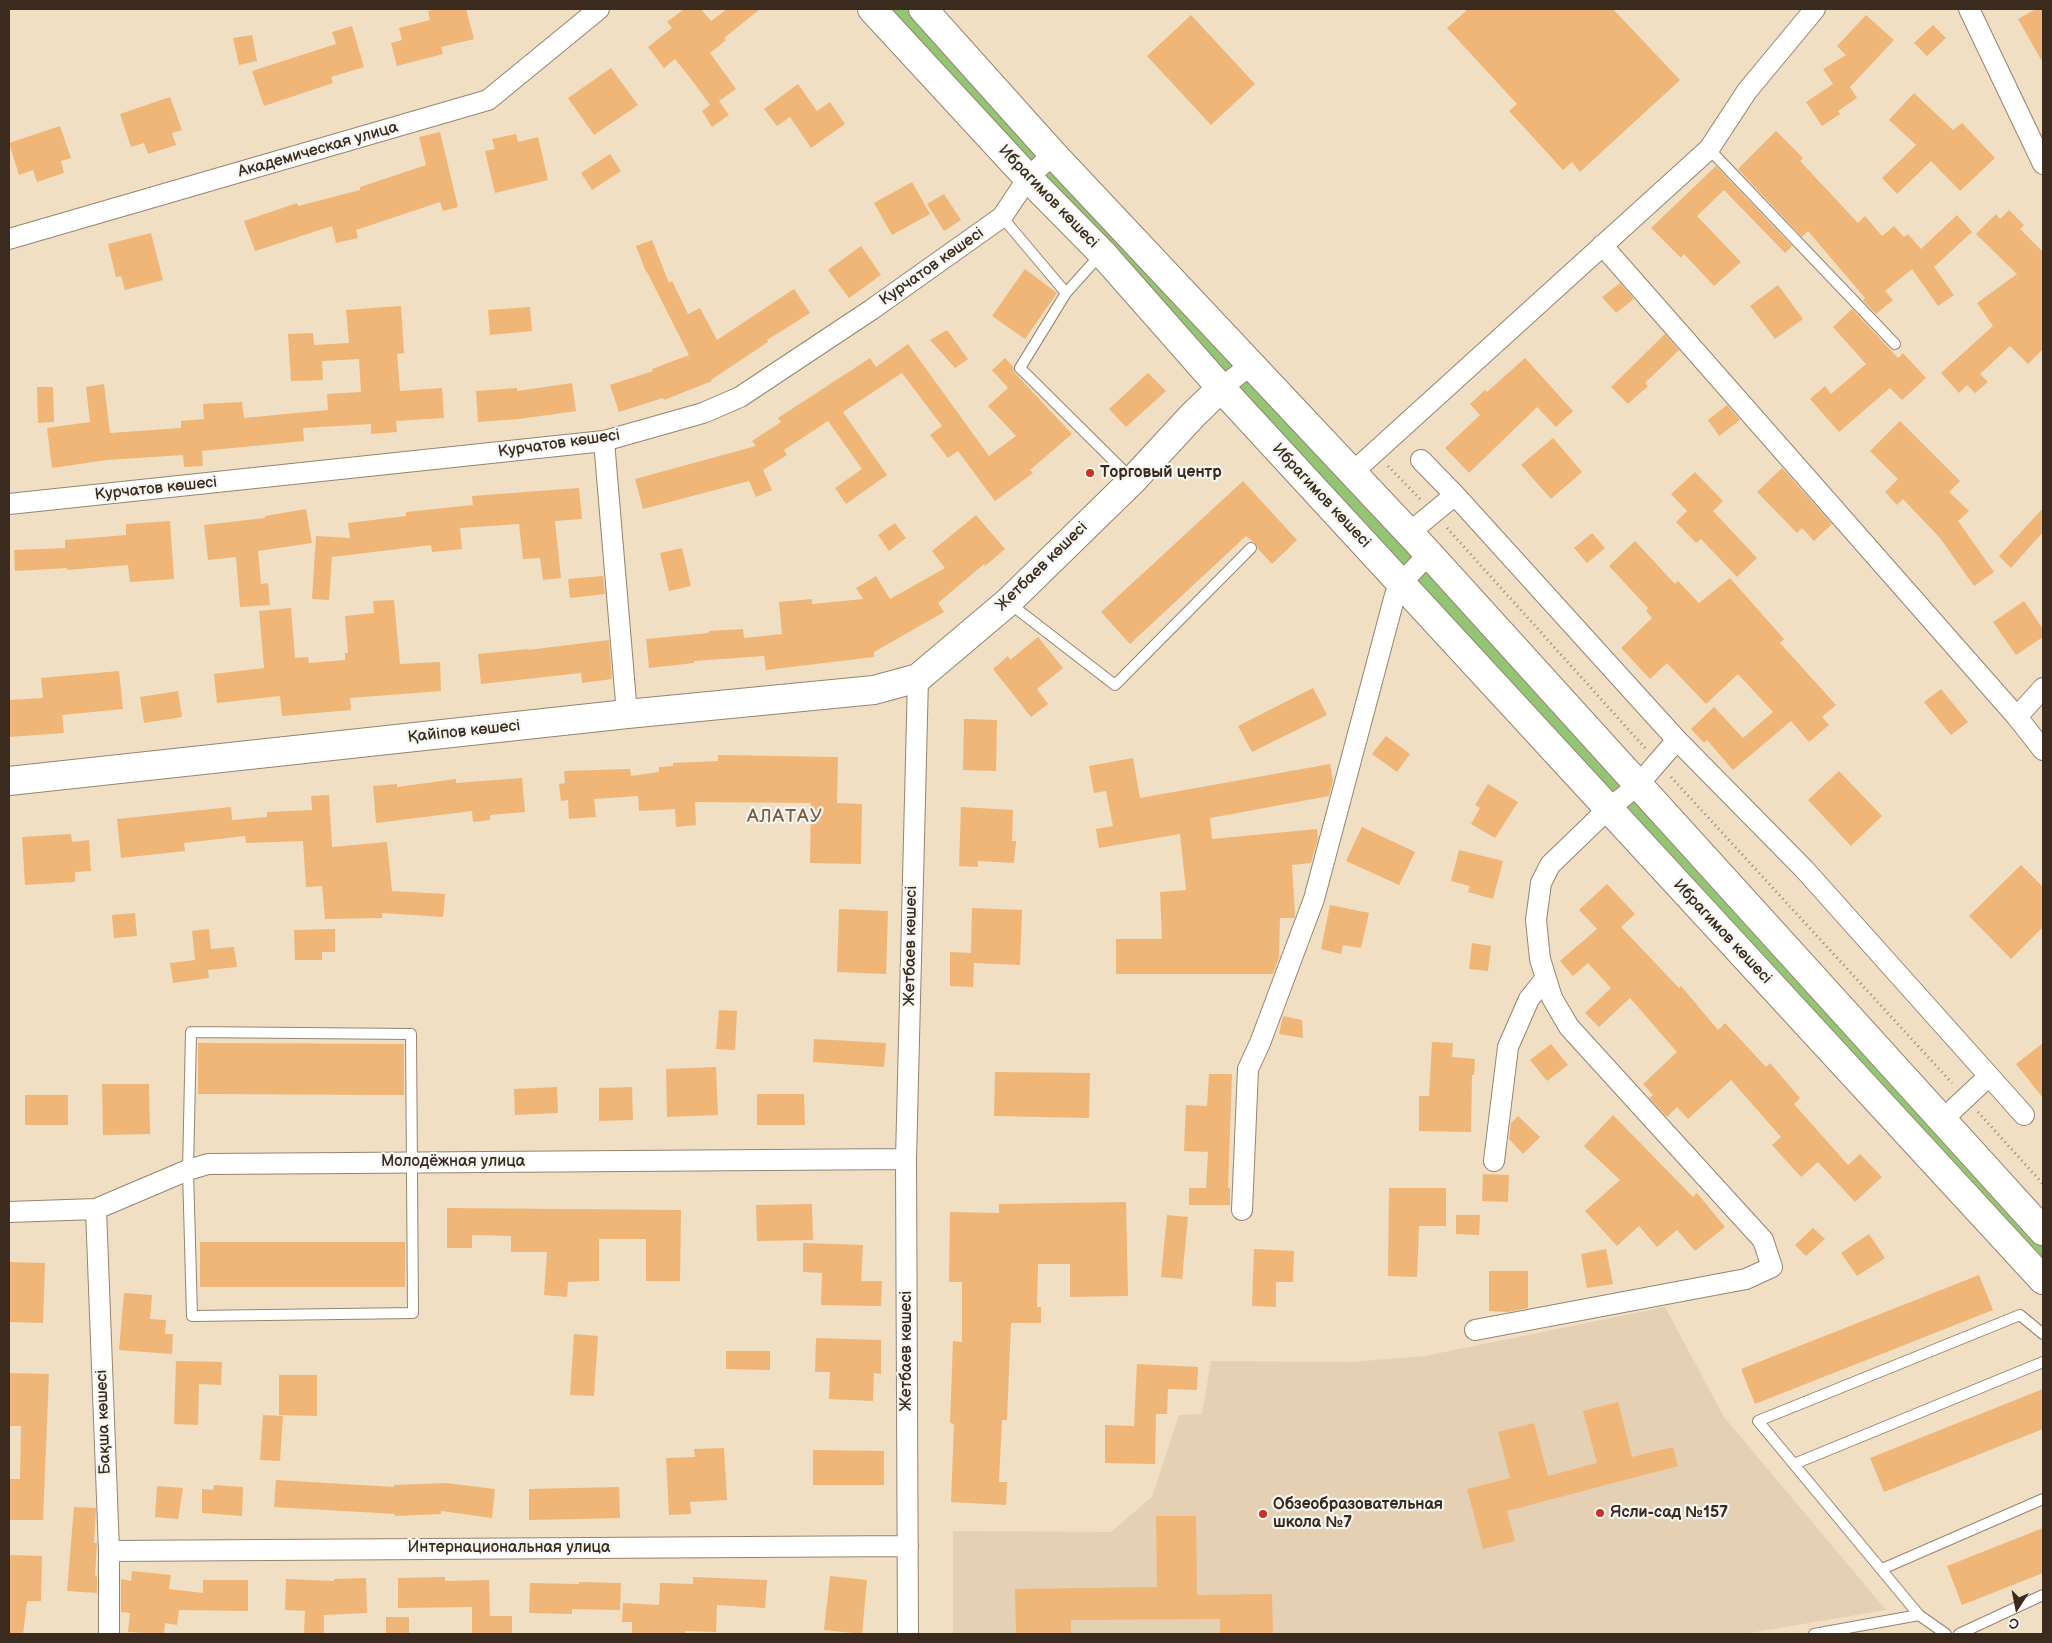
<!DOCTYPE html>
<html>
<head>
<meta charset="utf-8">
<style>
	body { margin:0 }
	#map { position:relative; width:2052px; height:1643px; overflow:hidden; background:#f0dfc2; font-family:"Balsamiq Sans",sans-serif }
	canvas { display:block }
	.frame { position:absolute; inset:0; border:10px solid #3b2a1e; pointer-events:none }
	.north { position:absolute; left:1992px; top:1583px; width:50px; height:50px; -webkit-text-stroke:4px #f6f6f2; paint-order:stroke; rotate:191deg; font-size:14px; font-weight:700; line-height:20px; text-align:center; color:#3b2a1e }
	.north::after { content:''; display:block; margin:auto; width:18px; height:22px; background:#3b2a1e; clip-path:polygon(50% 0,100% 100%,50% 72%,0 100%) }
</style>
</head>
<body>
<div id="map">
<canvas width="2052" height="1643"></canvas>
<div class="frame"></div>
<div class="north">С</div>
</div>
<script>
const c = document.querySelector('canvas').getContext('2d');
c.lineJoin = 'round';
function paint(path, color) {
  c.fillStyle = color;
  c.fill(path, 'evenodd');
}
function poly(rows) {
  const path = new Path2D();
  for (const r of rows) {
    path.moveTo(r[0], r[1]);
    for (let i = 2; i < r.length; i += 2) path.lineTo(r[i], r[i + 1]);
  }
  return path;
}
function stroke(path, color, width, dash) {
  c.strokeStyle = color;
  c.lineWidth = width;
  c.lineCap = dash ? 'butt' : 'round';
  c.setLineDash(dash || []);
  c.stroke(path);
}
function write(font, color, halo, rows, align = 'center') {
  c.font = font + ' "Balsamiq Sans",sans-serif';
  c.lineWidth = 4.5;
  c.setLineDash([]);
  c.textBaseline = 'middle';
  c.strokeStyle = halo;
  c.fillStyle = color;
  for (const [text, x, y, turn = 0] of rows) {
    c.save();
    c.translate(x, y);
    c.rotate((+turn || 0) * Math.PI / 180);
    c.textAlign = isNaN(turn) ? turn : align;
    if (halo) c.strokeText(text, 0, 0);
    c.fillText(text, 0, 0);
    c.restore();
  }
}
paint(poly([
	[1665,1307,1724,1417,1886,1610,1743,1634,953,1634,953,1531,1111,1532,1152,1497,1179,1415,1202,1414,1211,1361,1351,1362,1425,1356]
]), '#e5d0b4');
paint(poly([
	[876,9,913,9,1050,154,1029,174],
	[1053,157,1246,364,1224,380,1032,177],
	[1252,368,1423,555,1403,574,1228,386],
	[1429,559,2043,1235,2043,1276,1407,580]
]), '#93c575');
paint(poly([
	[437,9,466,9,474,39,441,47,443,54,397,66,391,43,402,40,399,28,430,20,428,11],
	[684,9,701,9,711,21,727,9,760,9,724,38,726,40,710,53,736,89,719,101,729,115,712,127,702,111,710,105,691,79,675,59,664,68,648,47,672,28,667,22],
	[1468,9,1613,9,1680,80,1580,172,1572,162,1563,170,1509,111,1517,104,1447,28],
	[2036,9,2043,9,2043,63,2018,19],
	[1191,15,1255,84,1211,125,1147,56],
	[1866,15,1894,40,1850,87,1857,98,1838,111,1840,114,1822,126,1806,102,1833,84,1823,69,1846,55,1837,46],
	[1933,25,1946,38,1927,56,1914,43],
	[352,26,364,67,331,77,333,83,264,106,252,71,336,44,332,32],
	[252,35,257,61,239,65,233,38],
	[611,68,638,105,594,135,568,98],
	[798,84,817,111,830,102,845,124,811,148,790,117,777,126,764,109],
	[1914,93,1953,130,1962,123,1995,158,1960,191,1931,161,1897,194,1882,178,1916,145,1889,120],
	[170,97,182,130,172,133,176,145,148,154,144,143,131,147,120,114],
	[60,126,71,158,61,161,64,173,37,182,33,170,19,175,9,143],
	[1776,131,1803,158,1800,161,1858,223,1865,216,1882,236,1894,226,1904,237,1908,234,1921,249,1957,215,1972,232,1934,267,1954,295,1938,306,1912,269,1885,291,1893,300,1876,314,1863,300,1865,298,1808,231,1802,237,1738,169],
	[440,132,458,207,443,211,440,202,356,230,358,238,336,243,332,226,255,251,244,221,297,203,298,206,360,190,360,187,426,165,419,137],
	[516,134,518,142,538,137,548,180,495,193,485,151,495,149,492,139],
	[610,154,621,171,592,190,581,173],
	[1716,166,1792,246,1785,253,1724,190,1697,216,1741,262,1714,286,1684,254,1681,258,1651,228],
	[912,182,930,214,892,235,874,203],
	[944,194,961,220,944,231,927,204],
	[2009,210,2024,225,2020,229,2043,252,2043,349,2028,364,2010,346,1980,374,1988,382,1975,393,1967,385,1959,393,1941,373,1993,326,1977,303,2017,274,1976,234,1996,214,2000,219],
	[151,233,163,280,125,290,121,276,116,277,108,244],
	[652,240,669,283,672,281,688,314,700,308,717,340,794,289,810,313,767,340,768,342,711,380,712,381,664,400,663,398,619,412,610,385,653,371,652,369,689,355,647,272,646,272,636,246],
	[861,246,881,275,849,298,828,270],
	[1025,269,1057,293,1025,339,992,316],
	[1620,283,1634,299,1616,313,1602,297],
	[1778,285,1803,319,1775,339,1750,306],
	[401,306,404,353,397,354,400,391,442,388,444,418,396,421,397,432,371,434,371,424,303,428,304,441,202,451,203,466,184,467,183,455,107,460,52,468,47,428,90,422,86,387,104,384,110,433,181,428,181,421,204,419,203,404,242,402,244,418,328,410,327,394,361,392,359,359,322,361,323,380,291,381,288,334,313,333,314,345,349,343,346,310],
	[530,307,532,331,490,335,488,310],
	[1852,309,1898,358,1903,353,1926,378,1902,400,1890,388,1839,432,1810,399,1825,386,1831,394,1866,364,1833,327],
	[947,330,968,359,955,368,930,340],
	[1665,334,1679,350,1645,383,1648,386,1628,404,1611,387],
	[908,344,989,456,1016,436,988,406,1008,388,992,370,1005,358,1013,367,1015,373,1072,434,1030,470,1033,473,995,501,958,451,948,458,930,435,942,426,902,373,843,412,887,475,846,504,835,488,862,469,828,421,784,450,787,455,763,470,772,490,756,497,749,481,643,509,635,479,756,446,752,441,781,422,778,418,870,358,876,367],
	[1525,358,1573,411,1556,427,1537,407,1469,473,1445,448,1480,415,1470,404,1485,390,1487,392],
	[1148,373,1166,391,1126,427,1109,409],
	[572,383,576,411,519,419,478,422,476,391,517,388,517,391],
	[37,387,53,387,54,422,38,423],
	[1727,405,1740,420,1719,436,1708,420],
	[1900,421,1960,481,1949,492,1969,511,1958,521,1994,572,1974,586,1940,538,1903,499,1897,505,1885,492,1898,479,1870,451],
	[1553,438,1582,472,1551,499,1521,465],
	[1782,468,1832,524,1814,541,1802,528,1797,533,1757,492],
	[1695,472,1723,501,1713,511,1757,558,1737,577,1701,539,1696,543,1676,522,1687,511,1671,494],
	[1243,481,1297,540,1272,564,1258,549,1256,544,1246,536,1130,644,1101,612],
	[579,488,582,519,555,521,561,578,543,580,540,558,523,559,519,524,460,528,462,549,432,552,431,545,332,557,329,600,312,599,316,536,350,538,348,523,406,516,406,512,473,505,472,496],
	[2043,508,2043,532,2011,568,1999,556],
	[306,509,312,543,258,551,261,584,268,583,270,605,240,607,236,557,208,560,204,525,265,518,265,516],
	[976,515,1005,549,985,566,984,564,938,603,944,612,874,652,874,657,766,670,764,656,694,661,694,663,649,668,646,639,709,633,709,631,743,629,744,638,782,634,779,602,812,599,812,604,863,599,856,588,876,576,890,599,945,568,932,551],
	[170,521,174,579,130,582,128,565,67,570,67,568,15,571,14,550,65,548,65,540,126,535,126,524],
	[895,523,906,538,889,551,878,535],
	[1592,533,1605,548,1587,563,1574,548],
	[1635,541,1675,584,1678,581,1699,603,1730,578,1784,639,1780,643,1836,705,1822,717,1829,725,1809,742,1791,721,1733,770,1707,740,1704,743,1691,729,1714,707,1743,738,1773,712,1738,674,1706,704,1667,663,1650,679,1621,648,1652,618,1646,611,1648,608,1609,566],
	[682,548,691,586,669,591,660,553],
	[603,576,605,594,570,598,568,579],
	[394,600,400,664,440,662,441,691,350,698,351,710,282,716,280,696,217,703,214,674,264,668,259,611,291,608,295,658,308,657,309,663,345,660,345,653,348,653,345,616,374,613,373,601],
	[2024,601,2043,629,2043,637,2016,655,1993,622],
	[1038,637,1063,668,1037,689,1048,704,1031,717,993,669,1008,656,1010,660],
	[609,640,612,679,582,683,581,673,481,684,478,654,528,649,528,650],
	[119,671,123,709,62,715,64,733,9,737,9,700,43,698,41,678],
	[1313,688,1327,715,1252,752,1238,726],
	[1941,689,1968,722,1951,735,1924,702],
	[178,691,182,717,144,723,140,697],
	[964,719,997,720,996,771,963,770],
	[1386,736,1410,754,1397,772,1372,754],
	[718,755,838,757,837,803,862,804,861,864,810,863,811,803,695,802,696,825,676,827,675,809,639,811,638,796,594,799,596,817,569,819,568,800,561,801,559,784,565,783,564,771,630,769,631,776,659,772,659,767,673,766,673,763,718,761],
	[1133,758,1140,798,1330,764,1333,781,1329,796,1210,818,1212,839,1317,829,1318,839,1311,863,1292,865,1295,915,1294,918,1280,918,1279,957,1273,974,1116,974,1116,939,1162,939,1160,892,1186,890,1180,834,1099,848,1096,829,1113,826,1106,791,1094,793,1089,766],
	[1839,771,1882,816,1851,846,1808,800],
	[522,778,525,812,490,815,490,820,473,822,472,811,376,823,373,786,397,784,397,787,456,779,456,783],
	[1488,784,1518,802,1495,838,1471,824,1480,808,1475,805],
	[329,795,332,847,387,842,392,891,445,894,443,917,382,913,382,918,325,919,322,886,306,887,303,841,246,843,245,836,184,843,185,851,121,858,117,819,231,807,232,820,267,817,267,812,312,810,311,796],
	[961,807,1013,810,1012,841,1016,841,1014,863,978,861,978,867,959,866],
	[1362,827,1415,852,1399,885,1346,861],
	[71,834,72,842,89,840,91,871,75,872,75,882,25,885,22,837],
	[1459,850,1503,861,1493,899,1468,892,1470,886,1451,881],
	[2021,865,2043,887,2043,927,2011,959,1969,916],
	[1607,884,1635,914,1621,927,1679,988,1681,986,1718,1030,1725,1023,1766,1067,1770,1063,1800,1098,1794,1104,1848,1165,1860,1154,1882,1177,1855,1202,1818,1162,1801,1177,1772,1145,1781,1137,1731,1080,1688,1119,1677,1107,1667,1117,1649,1098,1653,1095,1643,1084,1677,1052,1630,998,1599,1027,1585,1013,1611,988,1588,963,1573,976,1560,961,1597,929,1579,910],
	[1330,905,1369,913,1361,948,1343,945,1341,954,1321,949],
	[972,908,1022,910,1020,965,974,963,973,987,950,986,950,952,971,953],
	[839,909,888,911,886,974,837,972],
	[135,913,137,936,114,938,112,915],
	[209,929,211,949,234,947,237,967,208,970,209,978,173,983,170,963,195,960,192,931],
	[335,929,335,952,322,952,322,960,295,960,294,930],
	[1472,943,1491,946,1488,971,1469,969],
	[719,1010,737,1011,735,1050,716,1049],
	[1283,1016,1302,1020,1303,1038,1279,1034],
	[814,1039,886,1043,884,1067,813,1062],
	[1432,1042,1453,1043,1452,1057,1475,1059,1474,1075,1472,1075,1471,1132,1419,1131,1419,1096,1429,1096],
	[198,1043,404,1044,404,1095,198,1094],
	[2043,1043,2043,1098,2016,1064],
	[1551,1044,1568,1065,1547,1081,1530,1060],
	[716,1067,718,1115,667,1117,666,1069],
	[995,1072,1090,1073,1089,1118,994,1116],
	[1209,1074,1232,1074,1228,1188,1230,1188,1230,1205,1189,1205,1189,1188,1206,1188,1208,1152,1184,1151,1186,1105,1207,1106],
	[102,1084,149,1084,150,1134,103,1135],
	[557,1087,558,1113,515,1115,514,1089],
	[632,1087,633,1120,599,1121,599,1088],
	[757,1094,804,1094,805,1125,757,1125],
	[25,1095,68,1095,68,1125,25,1125],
	[1613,1115,1693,1197,1697,1193,1725,1227,1695,1251,1677,1230,1657,1247,1639,1226,1617,1246,1585,1211,1620,1180,1584,1146],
	[1518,1116,1540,1137,1523,1154,1509,1139,1511,1123],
	[1483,1174,1509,1175,1508,1202,1482,1201],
	[1389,1188,1446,1188,1446,1226,1419,1226,1417,1277,1388,1276],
	[1126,1202,1128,1296,1070,1297,1070,1264,1038,1264,1037,1307,1041,1307,1041,1323,1011,1323,1007,1420,1002,1420,999,1482,1007,1482,1006,1505,951,1502,954,1424,950,1423,953,1341,962,1342,962,1282,949,1282,950,1212,999,1213,999,1204],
	[812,1204,813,1240,757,1241,756,1205],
	[447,1208,681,1210,680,1281,646,1281,646,1239,599,1239,599,1281,568,1282,567,1297,544,1295,547,1252,511,1252,511,1236,472,1235,472,1248,447,1248],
	[1167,1215,1188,1217,1182,1279,1161,1277],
	[1456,1215,1480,1215,1479,1235,1456,1234],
	[1813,1228,1825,1239,1806,1256,1795,1245],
	[1869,1234,1885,1258,1857,1276,1841,1253],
	[200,1242,405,1242,405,1287,200,1287],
	[803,1243,863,1245,861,1281,882,1281,881,1306,821,1305,822,1273,803,1272],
	[1254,1249,1294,1251,1293,1282,1276,1282,1276,1307,1252,1306],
	[1606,1249,1613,1284,1587,1288,1581,1254],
	[9,1262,45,1263,43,1323,9,1322],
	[1489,1271,1528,1271,1528,1308,1508,1312,1489,1311],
	[1979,1275,1993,1310,1755,1404,1741,1369],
	[124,1293,152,1295,150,1319,166,1320,165,1334,173,1334,172,1354,119,1350],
	[574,1334,598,1336,594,1396,570,1395],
	[816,1338,881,1340,881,1374,874,1373,873,1401,829,1399,830,1372,815,1372],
	[726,1351,770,1351,770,1370,726,1369],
	[176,1361,222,1362,221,1385,199,1384,198,1425,174,1424],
	[1137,1364,1198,1367,1197,1390,1168,1389,1167,1414,1156,1414,1155,1464,1105,1463,1105,1425,1134,1426],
	[9,1373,49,1374,43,1520,9,1520,9,1479,20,1479,21,1426,9,1426],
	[279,1375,317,1375,317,1416,279,1415],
	[2043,1389,2043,1429,1884,1492,1870,1458],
	[1618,1402,1632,1457,1673,1447,1678,1466,1507,1511,1515,1541,1483,1549,1467,1489,1510,1478,1498,1432,1534,1423,1548,1476,1597,1463,1583,1411],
	[263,1415,283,1416,280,1461,260,1460],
	[724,1448,727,1500,690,1502,691,1514,669,1515,666,1458,695,1457,694,1449],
	[813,1450,884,1451,884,1485,813,1485],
	[276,1480,394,1487,394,1485,446,1483,495,1489,492,1518,441,1511,441,1514,395,1516,395,1514,274,1507],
	[214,1485,243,1487,242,1516,202,1513,202,1489,213,1490],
	[157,1486,183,1488,178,1519,155,1517],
	[619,1487,620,1518,529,1520,529,1489],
	[74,1507,96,1508,94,1543,97,1543,95,1576,97,1576,97,1593,67,1591],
	[1156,1516,1196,1516,1197,1595,1272,1594,1273,1634,1220,1634,1220,1619,1071,1620,1071,1634,1016,1634,1015,1589,1157,1587],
	[2043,1528,2043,1573,1962,1605,1947,1566],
	[9,1555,42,1556,41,1601,27,1601,23,1634,9,1634],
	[132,1571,171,1575,169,1589,203,1593,203,1580,248,1580,248,1611,179,1610,177,1625,165,1623,164,1634,128,1632,130,1613,121,1612,121,1579,131,1581],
	[830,1576,867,1580,862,1634,824,1630],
	[445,1577,445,1581,489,1580,490,1616,512,1616,512,1634,472,1633,472,1607,398,1608,398,1578],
	[693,1577,767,1580,765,1608,717,1605,716,1632,685,1631,685,1634,632,1634,632,1622,622,1622,623,1603,659,1605,660,1583,693,1584],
	[366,1578,367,1613,324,1615,324,1634,304,1634,305,1611,285,1610,286,1579,334,1581,334,1579],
	[579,1582,621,1583,620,1610,572,1609,572,1614,529,1613,530,1583,579,1584],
	[386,1617,409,1617,409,1634,386,1634]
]), '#efb678');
const lane = poly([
	[1709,149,1895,344],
	[1002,217,1066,293],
	[1101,254,1066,293,1020,368,1132,479],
	[1009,603,1115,685,1251,548],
	[191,1032,411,1034,413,1313,192,1316,188,1170,191,1032],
	[1794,1464,2043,1362],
	[1882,1569,2043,1499],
	[1814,1634,1919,1615],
	[1946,1634,1919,1615,1758,1421,2020,1315,2043,1334],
	[1959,1634,2043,1595]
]);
const street = poly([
	[1969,9,2043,164],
	[9,239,488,100,599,9],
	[1602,245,2017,717,2043,750],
	[1221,388,1252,364],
	[604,441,627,714],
	[1421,460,1455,495,1677,740,1805,870,2024,1115],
	[1353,472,1709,149,1747,91,1815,9],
	[9,504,604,441,703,413,740,397,871,310,1002,217,1028,178,1053,154],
	[1409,533,1455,495],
	[2017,717,2043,688],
	[1942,1120,1989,1076],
	[1494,1161,1508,1047,1529,999,1545,979],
	[96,1209,109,1551,109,1634],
	[1242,1210,1248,1069,1260,1043,1314,899,1395,595,1401,583,1429,554],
	[9,1212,96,1209,188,1170,208,1164,906,1159],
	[1475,1330,1746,1279,1772,1267,1763,1240,1569,1027,1552,998,1540,959,1536,920,1541,883,1550,865,1608,809,1637,786,1677,740],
	[109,1551,908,1546],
	[908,1634,906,1159,918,678]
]);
const secondary = poly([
	[872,9,1028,178,1102,253,1221,388,2043,1280],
	[923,9,1053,154,1429,554,2043,1231],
	[9,781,627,714,874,690,918,678,1008,602,1133,480,1193,415,1221,388]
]);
stroke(lane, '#968470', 12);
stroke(street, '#968470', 22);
stroke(secondary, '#968470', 30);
stroke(poly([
	[1388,466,1420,499],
	[1447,528,1645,748],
	[1671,777,1952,1083],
	[1978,1112,2043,1184]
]), '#968470', 3, [1, 4]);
stroke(lane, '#fff', 10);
stroke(street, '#fff', 20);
stroke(secondary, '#fff', 28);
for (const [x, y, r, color] of [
	[1090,473,5,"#c8321e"],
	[1600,1513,5,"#c8321e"],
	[1263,1514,5,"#c8321e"]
]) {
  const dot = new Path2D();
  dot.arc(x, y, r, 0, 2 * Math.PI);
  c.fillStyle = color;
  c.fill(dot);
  stroke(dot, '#f6f6f2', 2);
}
write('16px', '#3b2a1e', '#f6f6f2', [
	["Академическая улица",318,150,-16],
	["Ибрагимов көшесі",1048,197,46],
	["Курчатов көшесі",932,267,-35],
	["Курчатов көшесі",559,444,-8],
	["Курчатов көшесі",156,489,-6],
	["Ибрагимов көшесі",1321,496,47],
	["Жетбаев көшесі",1042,567,-44],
	["Қайіпов көшесі",464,732,-6],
	["Ибрагимов көшесі",1722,932,47],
	["Жетбаев көшесі",911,946,-89],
	["Молодёжная улица",453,1162],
	["Жетбаев көшесі",907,1351,-90],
	["Бақша көшесі",104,1422,-92],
	["Интернациональная улица",509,1548]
]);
write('bold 16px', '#3b2a1e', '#f6f6f2', [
	["Торговый центр",1100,473],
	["Обзеобразовательная",1273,1505],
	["школа №7",1273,1523],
	["Ясли-сад №157",1610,1513]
], 'left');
c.letterSpacing = '1px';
write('19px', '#7a5b3e', '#f6f6f2', [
	["АЛАТАУ",785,817]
]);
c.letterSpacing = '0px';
</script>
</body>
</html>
